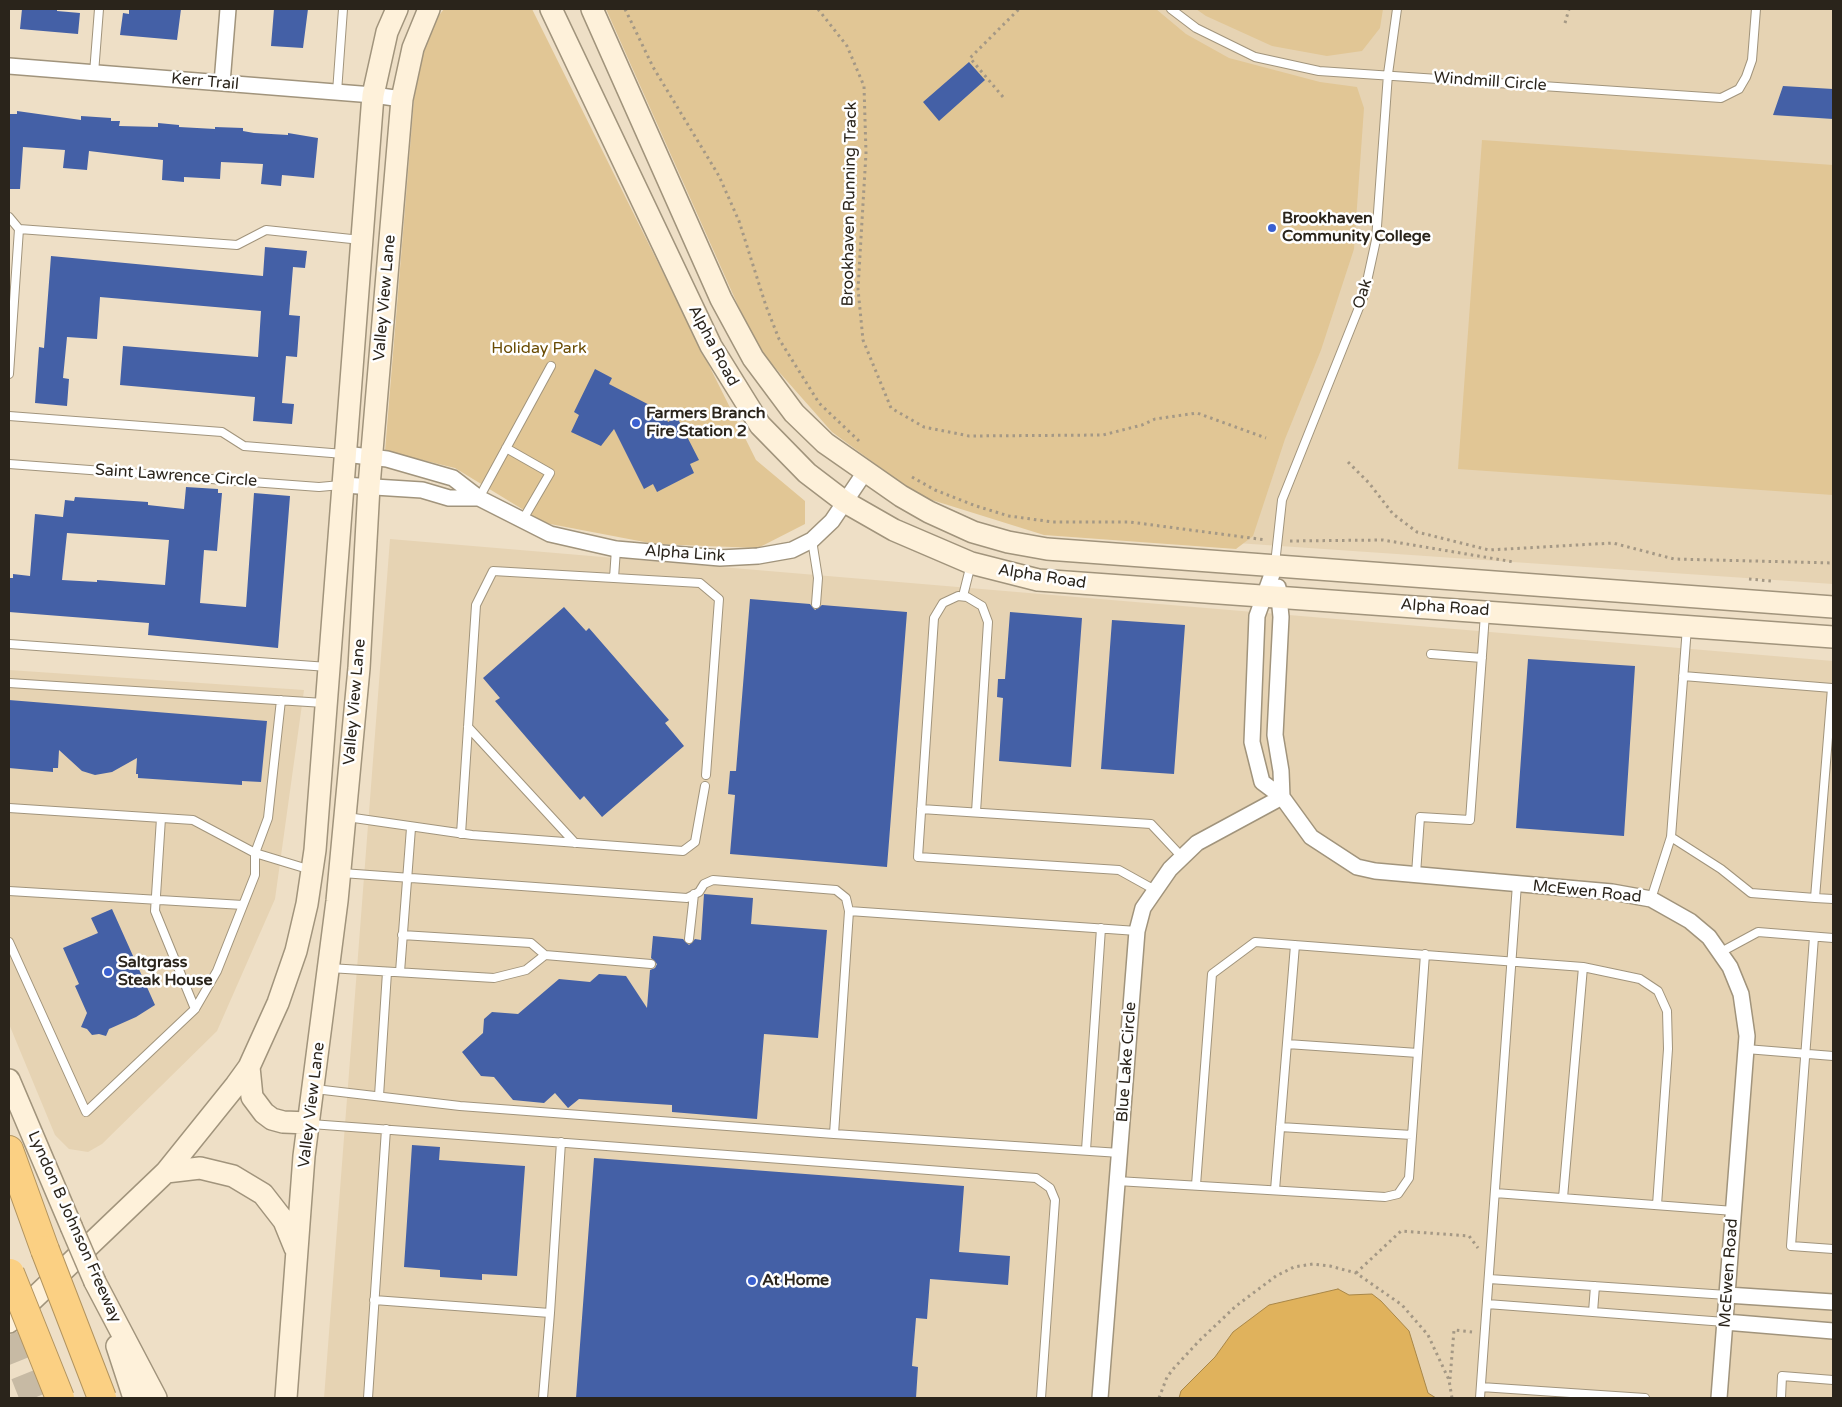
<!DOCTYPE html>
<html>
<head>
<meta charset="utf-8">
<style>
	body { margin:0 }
	#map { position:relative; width:1842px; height:1407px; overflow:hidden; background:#eedfc6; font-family:"Varela Round",sans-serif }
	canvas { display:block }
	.frame { position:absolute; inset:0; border:10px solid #2a241b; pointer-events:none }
</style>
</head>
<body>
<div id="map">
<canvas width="1842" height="1407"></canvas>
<div class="frame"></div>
</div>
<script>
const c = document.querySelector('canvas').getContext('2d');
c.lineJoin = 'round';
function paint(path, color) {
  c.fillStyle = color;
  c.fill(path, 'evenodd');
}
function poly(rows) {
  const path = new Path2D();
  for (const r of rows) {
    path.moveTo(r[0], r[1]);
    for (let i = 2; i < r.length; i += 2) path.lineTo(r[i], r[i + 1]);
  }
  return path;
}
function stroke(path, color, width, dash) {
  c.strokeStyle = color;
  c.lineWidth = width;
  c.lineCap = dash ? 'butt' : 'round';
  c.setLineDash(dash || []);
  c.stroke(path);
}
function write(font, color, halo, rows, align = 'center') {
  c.font = font + ' "Varela Round",sans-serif';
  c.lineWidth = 5;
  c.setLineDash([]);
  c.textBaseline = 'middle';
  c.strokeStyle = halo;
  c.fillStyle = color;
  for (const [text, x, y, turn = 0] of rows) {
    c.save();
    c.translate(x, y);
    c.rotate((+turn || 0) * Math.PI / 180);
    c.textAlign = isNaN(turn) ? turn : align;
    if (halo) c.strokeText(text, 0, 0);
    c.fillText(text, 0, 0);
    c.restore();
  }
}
paint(poly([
	[611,9,1833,9,1833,584,1033,529],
	[390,539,1833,661,1833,1398,324,1398],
	[9,670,304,690,275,899,217,1031,102,1144,88,1152,69,1149,55,1135,9,1024]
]), '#e6d3b3');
paint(poly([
	[444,9,532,9,756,460,805,501,805,524,758,548,655,544,545,523,455,468,385,451,416,75,433,23],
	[606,9,1156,9,1186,34,1229,58,1320,82,1357,87,1364,108,1354,249,1321,350,1285,439,1253,536,1236,549,1044,535,919,496,832,432,756,346],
	[1196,9,1383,9,1380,28,1362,51,1327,56,1272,46,1206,16],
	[1482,140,1833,165,1833,495,1458,469]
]), '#e1c695');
const water = poly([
	[1338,1289,1349,1295,1372,1294,1381,1301,1409,1331,1428,1393,1436,1398,1179,1398,1181,1391,1215,1357,1233,1332,1269,1305,1338,1289]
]);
paint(water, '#e0b25c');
stroke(water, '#a98748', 1);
paint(poly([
	[22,9,57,9,57,11,80,13,78,34,20,29],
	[129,9,181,9,177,40,120,35,123,13,129,14],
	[274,9,308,9,303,48,271,46],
	[969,62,985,80,939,121,923,102],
	[1783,86,1833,89,1833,119,1773,115],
	[17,111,81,120,81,116,111,118,111,121,120,121,119,126,158,127,158,123,179,125,179,127,215,129,215,127,243,128,243,131,254,133,288,135,288,133,318,138,314,178,282,175,281,186,261,184,263,164,221,162,220,179,184,177,184,182,162,180,163,160,89,151,87,170,63,168,65,150,23,147,20,189,9,189,9,114,17,114],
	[265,247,307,251,305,268,293,267,289,315,300,316,297,357,286,356,282,403,294,404,292,424,253,421,255,397,120,385,123,346,258,357,261,311,100,297,97,339,67,337,63,378,69,379,67,406,35,403,39,347,44,348,51,256,263,276],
	[595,369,612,378,609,384,663,412,668,422,677,417,699,460,690,464,694,473,657,492,653,484,644,489,614,429,601,446,571,432,579,415,574,412],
	[186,487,218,489,218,493,222,493,217,551,204,550,200,603,246,607,254,493,290,496,278,648,148,635,149,623,9,612,9,578,13,578,13,574,30,576,35,514,63,517,65,500,74,501,75,497,148,502,148,505,184,509],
	[67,533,169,540,165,585,97,580,97,582,62,580],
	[750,599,810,604,815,610,822,605,907,612,887,867,730,854,735,795,728,794,730,771,736,771],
	[564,607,586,631,589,628,669,720,665,723,684,746,602,817,584,796,580,800,495,701,500,698,483,678],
	[1010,612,1082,618,1071,767,999,761,1003,698,997,697,998,679,1005,679],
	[1112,620,1185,625,1174,774,1101,769],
	[1528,659,1635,666,1624,836,1516,828],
	[9,700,267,721,261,782,242,781,242,785,138,778,138,774,136,774,137,758,112,772,95,775,82,771,59,750,58,768,53,768,53,772,9,768],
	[704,894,753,898,751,924,827,930,818,1038,764,1034,757,1119,672,1112,672,1105,579,1099,568,1108,555,1093,544,1103,513,1100,494,1077,481,1076,462,1052,483,1033,484,1019,492,1012,518,1014,559,979,590,982,599,974,626,976,647,1008,650,970,655,968,657,964,651,958,653,936,683,939,689,945,695,939,701,940],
	[112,909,155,1005,136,1017,109,1029,106,1036,99,1034,92,1035,87,1029,81,1027,87,1013,75,986,79,984,63,948,98,933,91,918],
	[412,1145,440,1147,439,1160,525,1166,517,1276,482,1274,482,1280,440,1277,440,1270,404,1267],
	[594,1158,964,1186,959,1252,1010,1256,1008,1285,930,1279,927,1319,916,1318,912,1366,918,1367,916,1398,576,1398]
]), '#4460a6');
stroke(poly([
	[9,1335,34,1398]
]), '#c7baa4', 28, [28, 14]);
const lane = poly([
	[1171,9,1196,28,1255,57,1319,71,1721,98,1739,89,1746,77,1752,60,1756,9],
	[94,73,99,9],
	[337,92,343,9],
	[9,217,19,229,237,245,266,230,361,240],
	[9,374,19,229],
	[9,416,222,432,244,446,344,454],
	[506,448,550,473,522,521],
	[9,464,319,487,341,485],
	[479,498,551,366],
	[812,540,818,578,816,604],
	[1275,564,1282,500,1364,295,1376,240,1388,74,1397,9],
	[614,578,616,549],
	[963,596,971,564],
	[9,644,328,667],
	[1431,654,1482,658],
	[1683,676,1832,688,1815,898,1833,899],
	[9,683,324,703],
	[468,727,575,843],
	[9,808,193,820,255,853,268,818,281,700],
	[921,809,1151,824,1182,857],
	[976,812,988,622,982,606,967,597,958,596,943,603,934,618,918,857,1119,870,1155,890],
	[347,817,472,835,683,851,695,842,705,786],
	[161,818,155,911,195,1009],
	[461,834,476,605,493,571,700,583,719,599,706,775],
	[1671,837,1721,869,1751,893,1815,898],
	[342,873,687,898,699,892,704,884,713,880,836,890,846,898,849,911,834,1134,1120,1153],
	[1416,874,1420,817,1470,820,1485,614],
	[9,891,243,905],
	[1651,899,1671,837,1687,627],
	[849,911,1137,931],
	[402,935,531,943,545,955],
	[1814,937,1791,1246,1833,1249],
	[689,939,694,894],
	[9,942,86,1112,195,1009,217,971,255,875,255,853,311,870],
	[1721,952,1758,932,1833,938],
	[329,968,494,978,526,970,545,955,651,964],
	[400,972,411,828],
	[1287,1044,1418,1053],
	[1746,1049,1833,1056],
	[315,1089,460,1106,834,1134],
	[379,1096,387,972],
	[311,1124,1036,1178,1050,1188,1055,1200,1041,1398],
	[1280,1127,1412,1135],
	[1086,1150,1101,928],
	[1117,1181,1385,1197,1398,1194,1409,1178,1425,954],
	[1196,1185,1212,974,1255,942,1583,967,1640,979,1658,991,1667,1011,1668,1049,1657,1205],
	[1275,1190,1295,945],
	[1495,1193,1734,1211],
	[1563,1198,1583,967],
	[1489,1279,1727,1295],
	[374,1300,550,1313,561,1142],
	[1487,1304,1725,1322],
	[1593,1312,1595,1286],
	[1481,1387,1645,1398],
	[368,1398,386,1129],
	[543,1398,550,1313],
	[1480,1398,1517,884],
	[1781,1398,1782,1376,1833,1380]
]);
const street = poly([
	[9,66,373,95,402,99],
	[222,83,228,9],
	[345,454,387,459,453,478,479,498,550,534,616,549,720,558,758,556,792,550,812,540,832,521,865,472],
	[343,485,422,490,449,498,479,498],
	[1275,566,1257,616,1252,742,1262,782,1282,797,1311,837,1357,867,1375,871,1612,892,1651,899,1690,921,1709,937,1730,967,1741,994,1747,1036,1719,1398],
	[1278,587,1281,617,1275,735,1281,771,1282,797],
	[1727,1295,1833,1302],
	[1725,1322,1833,1331],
	[1100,1398,1137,931,1143,908,1170,869,1197,843,1282,797]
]);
const secondary = poly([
	[551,9,711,346,760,425,807,473,845,502,894,530,971,563,1038,580,1833,637],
	[592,9,721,299,753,358,794,413,825,443,901,496,929,512,973,532,1008,542,1047,549,1833,607],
	[249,1067,252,1097,264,1113,272,1119,283,1122,309,1123],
	[9,1080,71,1226],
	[166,1172,200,1168,233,1176,263,1194,284,1221,295,1248],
	[95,1282,156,1398],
	[9,1322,166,1172,236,1085,249,1067,278,1003,296,951,307,904,315,850,373,95,387,32,397,9],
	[117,1346,134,1398],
	[286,1398,304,1156,337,901,359,668,369,486,402,99,413,48,429,9]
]);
const highway = poly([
	[9,1150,45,1250]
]);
stroke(lane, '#a1947c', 10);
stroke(street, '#a1947c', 18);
stroke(secondary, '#a1947c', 24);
stroke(highway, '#b2945f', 30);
stroke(poly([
	[625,9,653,67,719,176,739,221,766,306,779,339,819,403,859,441],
	[818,9,847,46,864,86,866,153,858,289,863,340,891,408,924,427,969,436,1103,435,1142,425,1155,419,1197,413,1266,438],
	[1565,23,1569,9],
	[1003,97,970,58,1019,9],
	[1348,462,1369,483,1393,514,1417,532,1489,550,1613,543,1674,559,1833,563],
	[912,477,935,490,976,506,1009,516,1053,522,1130,522,1266,540],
	[1290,541,1383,540,1514,562],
	[1749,579,1771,581],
	[1356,1273,1401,1231,1469,1236,1478,1248],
	[1450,1379,1454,1330,1472,1332],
	[1159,1398,1167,1377,1174,1368,1199,1341,1236,1306,1276,1276,1294,1267,1313,1264,1330,1266,1356,1273,1402,1305,1428,1335,1449,1380,1452,1398]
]), '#a49885', 3, [2.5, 4]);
stroke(lane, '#fff', 8);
stroke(street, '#fff', 15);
stroke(secondary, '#fef1da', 21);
stroke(highway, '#fbd083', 28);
const secondaryBridge = poly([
	[71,1226,95,1282]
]);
const highwayBridge = poly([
	[45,1250,102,1398],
	[10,1273,60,1398]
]);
stroke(secondaryBridge, '#a1947c', 24, []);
stroke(highwayBridge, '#b2945f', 30, []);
stroke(secondaryBridge, '#fef1da', 21);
stroke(highwayBridge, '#fbd083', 28);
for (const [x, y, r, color] of [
	[1272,228,5,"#3a60d1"],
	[636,423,5,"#3a60d1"],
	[108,972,5,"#3a60d1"],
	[752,1281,5,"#3a60d1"]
]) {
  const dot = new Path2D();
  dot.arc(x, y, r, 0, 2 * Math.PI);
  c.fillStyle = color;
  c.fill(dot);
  stroke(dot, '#fff', 2);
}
write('16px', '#2a241b', '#fff', [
	["Kerr Trail",205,82,5],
	["Windmill Circle",1490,82,4],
	["Brookhaven Running Track",850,204,-89],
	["Oak",1363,294,-73],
	["Valley View Lane",385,298,-85],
	["Alpha Road",713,346,62],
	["Saint Lawrence Circle",176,476,4],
	["Alpha Link",685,554,4],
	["Alpha Road",1042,577,9],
	["Alpha Road",1445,608,4],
	["Valley View Lane",355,702,-85],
	["McEwen Road",1587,892,6],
	["Blue Lake Circle",1127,1062,-86],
	["Valley View Lane",312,1105,-83],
	["Lyndon B Johnson Freeway",74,1227,66],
	["McEwen Road",1729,1273,-86]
]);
write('bold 16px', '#2a241b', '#fff', [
	["Brookhaven",1282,219],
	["Community College",1282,237],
	["Farmers Branch",646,414],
	["Fire Station 2",646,432],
	["Saltgrass",118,963],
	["Steak House",118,981],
	["At Home",762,1281]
], 'left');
write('16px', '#694b03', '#fff', [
	["Holiday Park",539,349]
]);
</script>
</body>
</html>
